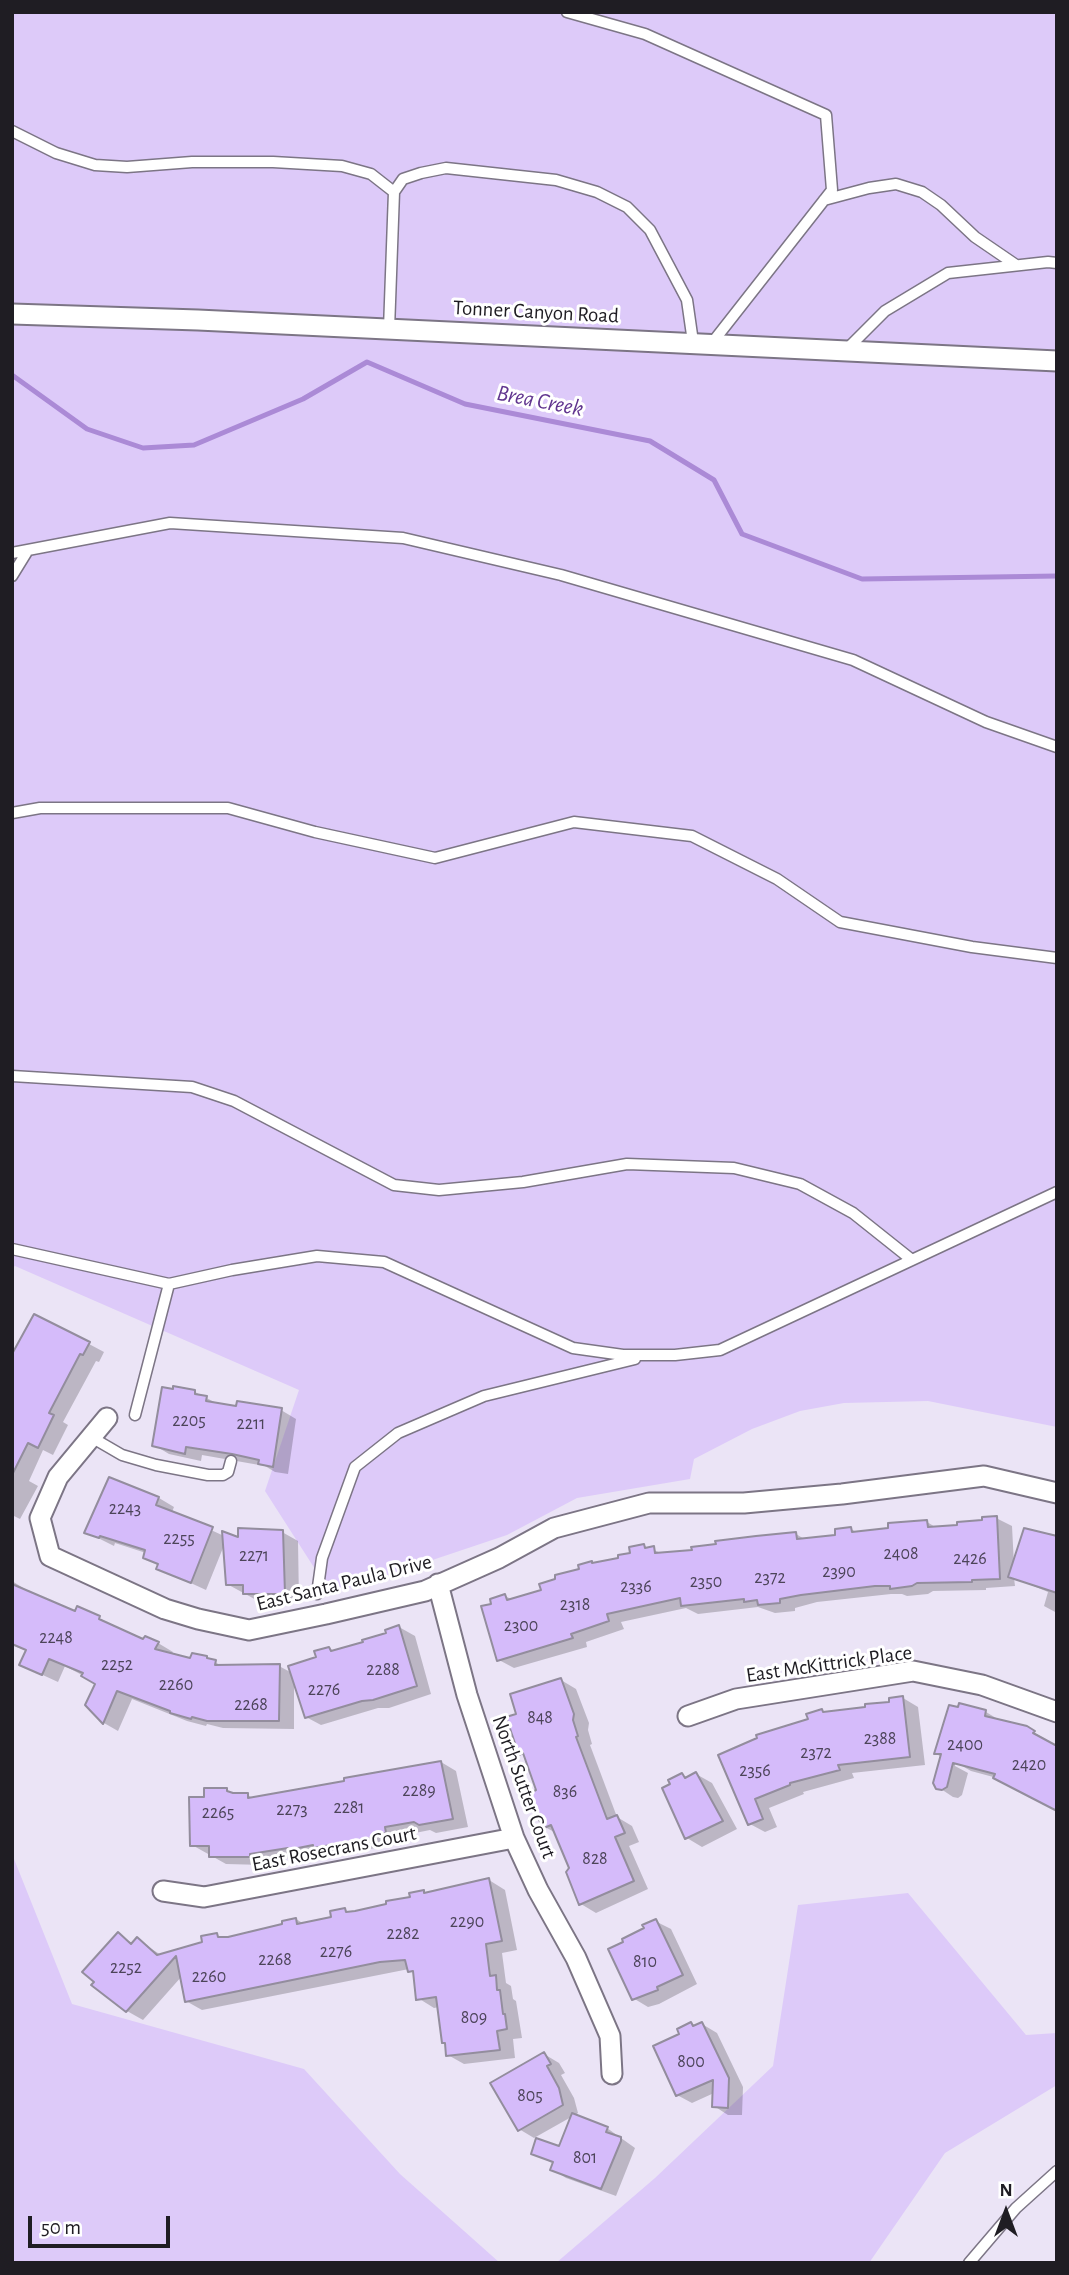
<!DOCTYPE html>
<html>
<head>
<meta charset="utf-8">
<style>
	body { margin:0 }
	#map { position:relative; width:1069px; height:2275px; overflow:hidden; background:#ebe4f6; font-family:"Alegreya Sans",sans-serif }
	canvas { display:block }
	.frame { position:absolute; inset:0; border:14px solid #1f1d23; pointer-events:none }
	.north { position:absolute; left:971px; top:2177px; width:70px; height:70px; -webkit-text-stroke:5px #fff; paint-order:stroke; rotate:0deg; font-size:19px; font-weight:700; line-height:28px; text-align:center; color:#1f1d23 }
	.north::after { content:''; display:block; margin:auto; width:24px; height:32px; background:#1f1d23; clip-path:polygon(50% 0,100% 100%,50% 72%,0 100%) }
	.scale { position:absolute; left:28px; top:2216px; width:142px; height:32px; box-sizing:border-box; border:4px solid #1f1d23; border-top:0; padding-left:9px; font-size:21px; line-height:24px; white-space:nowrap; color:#1f1d23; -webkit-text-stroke:5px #fff; paint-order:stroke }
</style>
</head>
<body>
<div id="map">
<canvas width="1069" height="2275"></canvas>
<div class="frame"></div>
<div class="north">N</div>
<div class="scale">50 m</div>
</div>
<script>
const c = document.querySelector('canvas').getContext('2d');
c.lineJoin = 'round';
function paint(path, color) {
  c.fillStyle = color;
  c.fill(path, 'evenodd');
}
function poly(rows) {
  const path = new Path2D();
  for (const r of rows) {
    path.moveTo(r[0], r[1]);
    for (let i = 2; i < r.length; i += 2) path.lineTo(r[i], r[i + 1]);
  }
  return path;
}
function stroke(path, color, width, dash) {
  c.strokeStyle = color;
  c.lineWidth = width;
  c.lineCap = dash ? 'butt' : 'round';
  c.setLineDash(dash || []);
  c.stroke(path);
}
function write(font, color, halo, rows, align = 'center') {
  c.font = font + ' "Alegreya Sans",sans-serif';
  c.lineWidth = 6;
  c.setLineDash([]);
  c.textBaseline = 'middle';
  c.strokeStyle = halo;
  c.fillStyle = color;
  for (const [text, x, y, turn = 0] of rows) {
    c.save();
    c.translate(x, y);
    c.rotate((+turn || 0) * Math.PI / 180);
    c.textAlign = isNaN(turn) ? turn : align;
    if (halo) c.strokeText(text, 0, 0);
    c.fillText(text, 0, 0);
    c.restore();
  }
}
paint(poly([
	[12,12,1057,12,1057,1427,928,1401,844,1403,800,1411,752,1429,694,1459,690,1479,577,1498,507,1535,331,1594,265,1491,299,1390,15,1266,12,1268],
	[12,1854,72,2004,304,2069,400,2174,500,2263,12,2263],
	[908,1893,1026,2035,1057,2033,1057,2085,945,2153,869,2263,556,2263,655,2178,773,2066,798,1905]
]), '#ddcaf9');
paint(poly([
	[89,1344,104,1352,99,1362,96,1361,63,1422,68,1425,53,1455,43,1450,29,1481,38,1486,20,1519,12,1515,12,1363],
	[195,1392,220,1405,281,1410,296,1419,288,1474,275,1472,265,1466,202,1455,201,1461,169,1454,154,1445],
	[109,1479,159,1498,174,1507,172,1512,224,1536,240,1540,282,1532,298,1541,299,1602,260,1602,227,1584,225,1543,206,1590,158,1568,159,1566,145,1557,146,1553,115,1543,114,1546,86,1532],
	[996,1518,1012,1526,1014,1565,1054,1537,1057,1532,1057,1613,1044,1606,1048,1592,1014,1578,1015,1586,986,1588,986,1590,933,1591,928,1594,907,1596,902,1594,891,1594,817,1602,795,1608,795,1611,775,1613,758,1607,698,1614,686,1608,621,1622,624,1629,586,1642,587,1647,514,1668,499,1660,493,1605,505,1596,513,1600,543,1592,594,1565,632,1554,643,1546,664,1554,694,1552,796,1534,806,1540,837,1537,851,1529,858,1533,927,1522,937,1528,984,1522],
	[12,1581,25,1589,21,1598,24,1599,28,1590,76,1614,99,1618,144,1641,158,1643,173,1652,171,1655,215,1662,223,1667,279,1666,292,1673,318,1659,329,1649,335,1652,388,1635,399,1627,415,1636,431,1694,389,1708,378,1708,321,1725,306,1717,294,1681,294,1729,223,1728,207,1724,206,1726,187,1721,132,1699,118,1731,104,1723,87,1705,97,1683,65,1666,58,1682,21,1665,27,1651,12,1645],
	[561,1680,576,1689,589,1723,588,1730,592,1744,590,1745,617,1817,632,1826,639,1842,629,1846,648,1889,596,1913,581,1904,571,1868,556,1833,545,1827,539,1791,526,1757,520,1753,518,1715],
	[903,1698,918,1707,925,1765,852,1773,854,1778,803,1792,804,1794,769,1808,777,1827,765,1832,750,1824,721,1756,810,1720,822,1711,826,1713,891,1703],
	[986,1712,1001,1721,1026,1728,1049,1741,1047,1743,1057,1749,1057,1811,997,1778,971,1771,955,1762,955,1766,968,1773,962,1795,958,1798,953,1797,938,1787,942,1757,936,1754],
	[441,1762,456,1771,468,1827,436,1833,430,1830,400,1836,401,1841,392,1843,392,1845,330,1856,326,1853,305,1857,302,1856,264,1862,264,1865,226,1864,192,1845,206,1798,227,1790,234,1795,248,1795,254,1799],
	[696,1774,712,1783,737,1829,702,1847,687,1838,682,1775,688,1778],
	[489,1880,505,1890,517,1950,502,1953,506,1983,511,1986,513,1999,516,2001,522,2038,513,2039,515,2058,464,2064,448,2055,447,2044,444,2042,439,2007,434,2008,418,1998,415,1974,409,1969,202,2010,186,2001,182,1976,143,2020,127,2011,118,1935,134,1944,138,1940,161,1955,204,1943,217,1935,224,1939,284,1925,296,1919,304,1924,333,1918,345,1910,351,1913,412,1898,423,1892,427,1894],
	[655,1921,671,1929,697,1984,659,2004,648,2007,633,1998,625,1943],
	[691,2024,696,2027,702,2024,717,2033,743,2087,742,2115,728,2115,714,2106,714,2093,692,2103,677,2095,681,2034],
	[544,2054,559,2063,565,2073,561,2075,574,2098,578,2113,574,2116,607,2128,635,2148,616,2196,566,2178,552,2169,554,2164,533,2153,560,2148,573,2116,534,2138,519,2129]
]), '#0003');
stroke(poly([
	[12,375,87,429,143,448,194,445,303,399,367,362,465,404,650,441,714,480,742,534,862,579,1057,576]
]), '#ab8ad6', 5);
const building = poly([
	[34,1314,90,1342,83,1355,80,1354,49,1413,54,1415,38,1448,28,1443,12,1475,12,1354,34,1314],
	[173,1386,195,1390,195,1394,207,1396,206,1401,236,1406,237,1401,282,1408,273,1467,258,1464,259,1460,232,1454,186,1447,185,1454,152,1446,162,1387,173,1389,173,1386],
	[109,1477,159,1497,156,1505,213,1527,191,1583,156,1569,158,1564,143,1558,145,1550,100,1536,99,1538,84,1533,109,1477],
	[997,1516,1000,1579,972,1580,972,1582,917,1583,912,1586,890,1589,890,1586,875,1586,801,1595,780,1599,780,1603,758,1605,757,1600,744,1602,744,1599,681,1606,680,1598,607,1614,609,1621,571,1634,573,1638,497,1661,481,1606,491,1604,490,1599,505,1594,507,1600,541,1590,539,1584,555,1579,555,1575,579,1569,578,1565,592,1561,592,1563,618,1558,618,1555,630,1553,629,1547,644,1544,645,1548,654,1546,655,1553,692,1550,691,1547,716,1544,715,1541,756,1536,796,1532,797,1539,835,1535,835,1529,851,1527,852,1532,888,1528,888,1523,927,1520,928,1527,957,1525,957,1522,982,1520,982,1517,997,1516],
	[238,1528,283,1530,285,1594,243,1594,243,1585,226,1585,222,1531,238,1537,238,1528],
	[1024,1528,1057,1536,1057,1593,1008,1577,1024,1528],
	[12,1584,75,1611,77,1606,100,1616,99,1619,143,1639,145,1636,159,1642,155,1649,190,1658,192,1653,207,1656,207,1658,216,1660,215,1665,280,1664,279,1721,207,1721,192,1717,191,1719,170,1713,170,1711,117,1691,103,1724,85,1705,95,1684,81,1676,83,1673,49,1659,42,1675,19,1665,26,1650,12,1644,12,1584],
	[399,1625,417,1686,373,1700,362,1701,305,1718,288,1666,316,1657,314,1651,329,1647,331,1651,363,1642,362,1640,386,1633,385,1630,399,1625],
	[561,1678,574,1714,573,1720,578,1736,576,1737,607,1819,617,1815,625,1833,615,1837,634,1881,579,1905,566,1872,569,1868,551,1825,544,1828,539,1820,530,1793,536,1790,523,1753,519,1755,506,1717,516,1714,510,1694,561,1678],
	[903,1696,910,1757,838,1765,840,1770,790,1783,790,1785,755,1799,763,1819,748,1825,718,1755,757,1738,756,1735,808,1719,806,1714,822,1709,823,1712,865,1707,865,1704,889,1702,889,1698,903,1696],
	[959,1703,986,1710,985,1716,1027,1726,1035,1731,1033,1733,1057,1746,1057,1811,993,1778,995,1774,953,1763,947,1787,942,1790,936,1789,933,1783,941,1754,934,1754,949,1705,958,1707,959,1703],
	[441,1761,453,1819,419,1825,414,1822,385,1827,386,1833,377,1835,378,1837,313,1848,313,1845,288,1850,288,1848,250,1854,250,1857,209,1857,209,1846,190,1846,189,1797,204,1797,204,1788,227,1788,227,1791,233,1793,248,1793,248,1798,344,1781,344,1778,441,1761],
	[696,1772,723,1821,685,1839,662,1788,670,1784,668,1780,682,1773,685,1778,696,1772],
	[489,1878,502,1941,486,1944,490,1976,496,1975,497,1990,500,1990,503,2014,505,2014,507,2029,497,2031,500,2050,446,2056,445,2043,442,2043,436,1997,416,2000,413,1971,408,1972,405,1960,380,1962,185,2002,176,1956,126,2012,91,1985,94,1982,82,1972,118,1932,131,1944,137,1937,157,1955,202,1942,201,1936,217,1933,218,1937,228,1937,282,1924,282,1921,296,1918,297,1924,331,1917,330,1911,345,1908,346,1912,355,1911,386,1904,386,1901,410,1897,409,1893,424,1890,424,1893,489,1878],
	[656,1919,683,1975,657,1987,658,1990,632,2000,608,1949,623,1942,622,1939,644,1928,642,1925,656,1919],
	[691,2022,693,2026,702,2022,729,2078,728,2108,712,2107,713,2080,676,2096,653,2046,679,2034,677,2029,691,2022],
	[544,2052,551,2064,547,2066,559,2088,563,2105,518,2131,490,2083,544,2052],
	[572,2113,608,2127,606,2132,621,2137,621,2141,601,2189,550,2170,553,2162,531,2154,536,2138,559,2146,572,2113]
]);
paint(building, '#d5bbfa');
stroke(building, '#938d9d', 2);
const lane = poly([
	[567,12,645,34,826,115,832,190,712,343],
	[12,131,56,153,95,165,127,167,192,162,273,162,342,166,371,174,394,192],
	[824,200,869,188,896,184,922,192,941,205,975,237,1016,265],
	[389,329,394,192,403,179,421,173,446,168,556,180,597,192,627,207,650,230,687,300,693,342],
	[846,350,885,311,948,273,1048,262,1057,263],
	[12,553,170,523,403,538,561,575,853,660,986,722,1057,747],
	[12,576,28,550],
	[12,813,40,808,228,808,315,832,435,858,574,822,692,836,777,879,840,922,972,947,1057,958],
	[12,1076,192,1087,234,1101,394,1185,439,1190,523,1182,627,1164,734,1168,800,1184,853,1213,912,1260],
	[12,1249,169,1284,232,1270,317,1256,384,1262,573,1348,623,1355,675,1355,720,1350,1057,1192],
	[135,1415,169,1284],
	[91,1437,122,1455,156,1465,208,1475,223,1475,228,1472,231,1461],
	[317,1594,322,1558,355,1467,398,1433,484,1396,635,1359],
	[969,2263,1016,2208,1057,2171]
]);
const street = poly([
	[12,314,198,320,1057,361],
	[107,1418,58,1477,40,1518,50,1556,165,1609,198,1619,249,1630,326,1614,425,1591,499,1558,554,1528,649,1503,744,1503,842,1494,984,1476,1057,1493],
	[438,1584,467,1695,514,1838,538,1890,576,1958,610,2036,612,2074],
	[688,1716,736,1699,913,1671,982,1685,1057,1712],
	[163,1891,204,1897,514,1838]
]);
stroke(lane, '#7c7585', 13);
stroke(street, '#7c7585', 23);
stroke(lane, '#fff', 10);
stroke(street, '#fff', 19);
write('18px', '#4c4459', null, [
	["2205",189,1421],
	["2211",251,1424],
	["2243",125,1509],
	["2255",179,1539],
	["2408",901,1554],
	["2271",254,1556],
	["2426",970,1559],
	["2390",839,1572],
	["2372",770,1578],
	["2350",706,1582],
	["2336",636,1587],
	["2318",575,1605],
	["2300",521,1626],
	["2248",56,1638],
	["2252",117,1665],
	["2288",383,1670],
	["2260",176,1685],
	["2276",324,1690],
	["2268",251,1705],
	["848",540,1718],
	["2388",880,1739],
	["2400",965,1745],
	["2372",816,1753],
	["2420",1029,1765],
	["2356",755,1771],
	["2289",419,1791],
	["836",565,1792],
	["2281",349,1808],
	["2273",292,1810],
	["2265",218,1813],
	["828",595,1859],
	["2290",467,1922],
	["2282",403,1934],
	["2276",336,1952],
	["2268",275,1960],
	["810",645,1962],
	["2252",126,1968],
	["2260",209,1977],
	["809",474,2018],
	["800",691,2062],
	["805",530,2096],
	["801",585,2158]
]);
write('21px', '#1f1d23', '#fff', [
	["Tonner Canyon Road",536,312,3],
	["East Santa Paula Drive",344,1583,-14],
	["East McKittrick Place",829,1664,-8],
	["North Sutter Court",524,1787,70],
	["East Rosecrans Court",334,1849,-11]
]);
write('italic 23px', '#61358f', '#fff', [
	["Brea Creek",540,401,11]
]);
</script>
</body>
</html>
